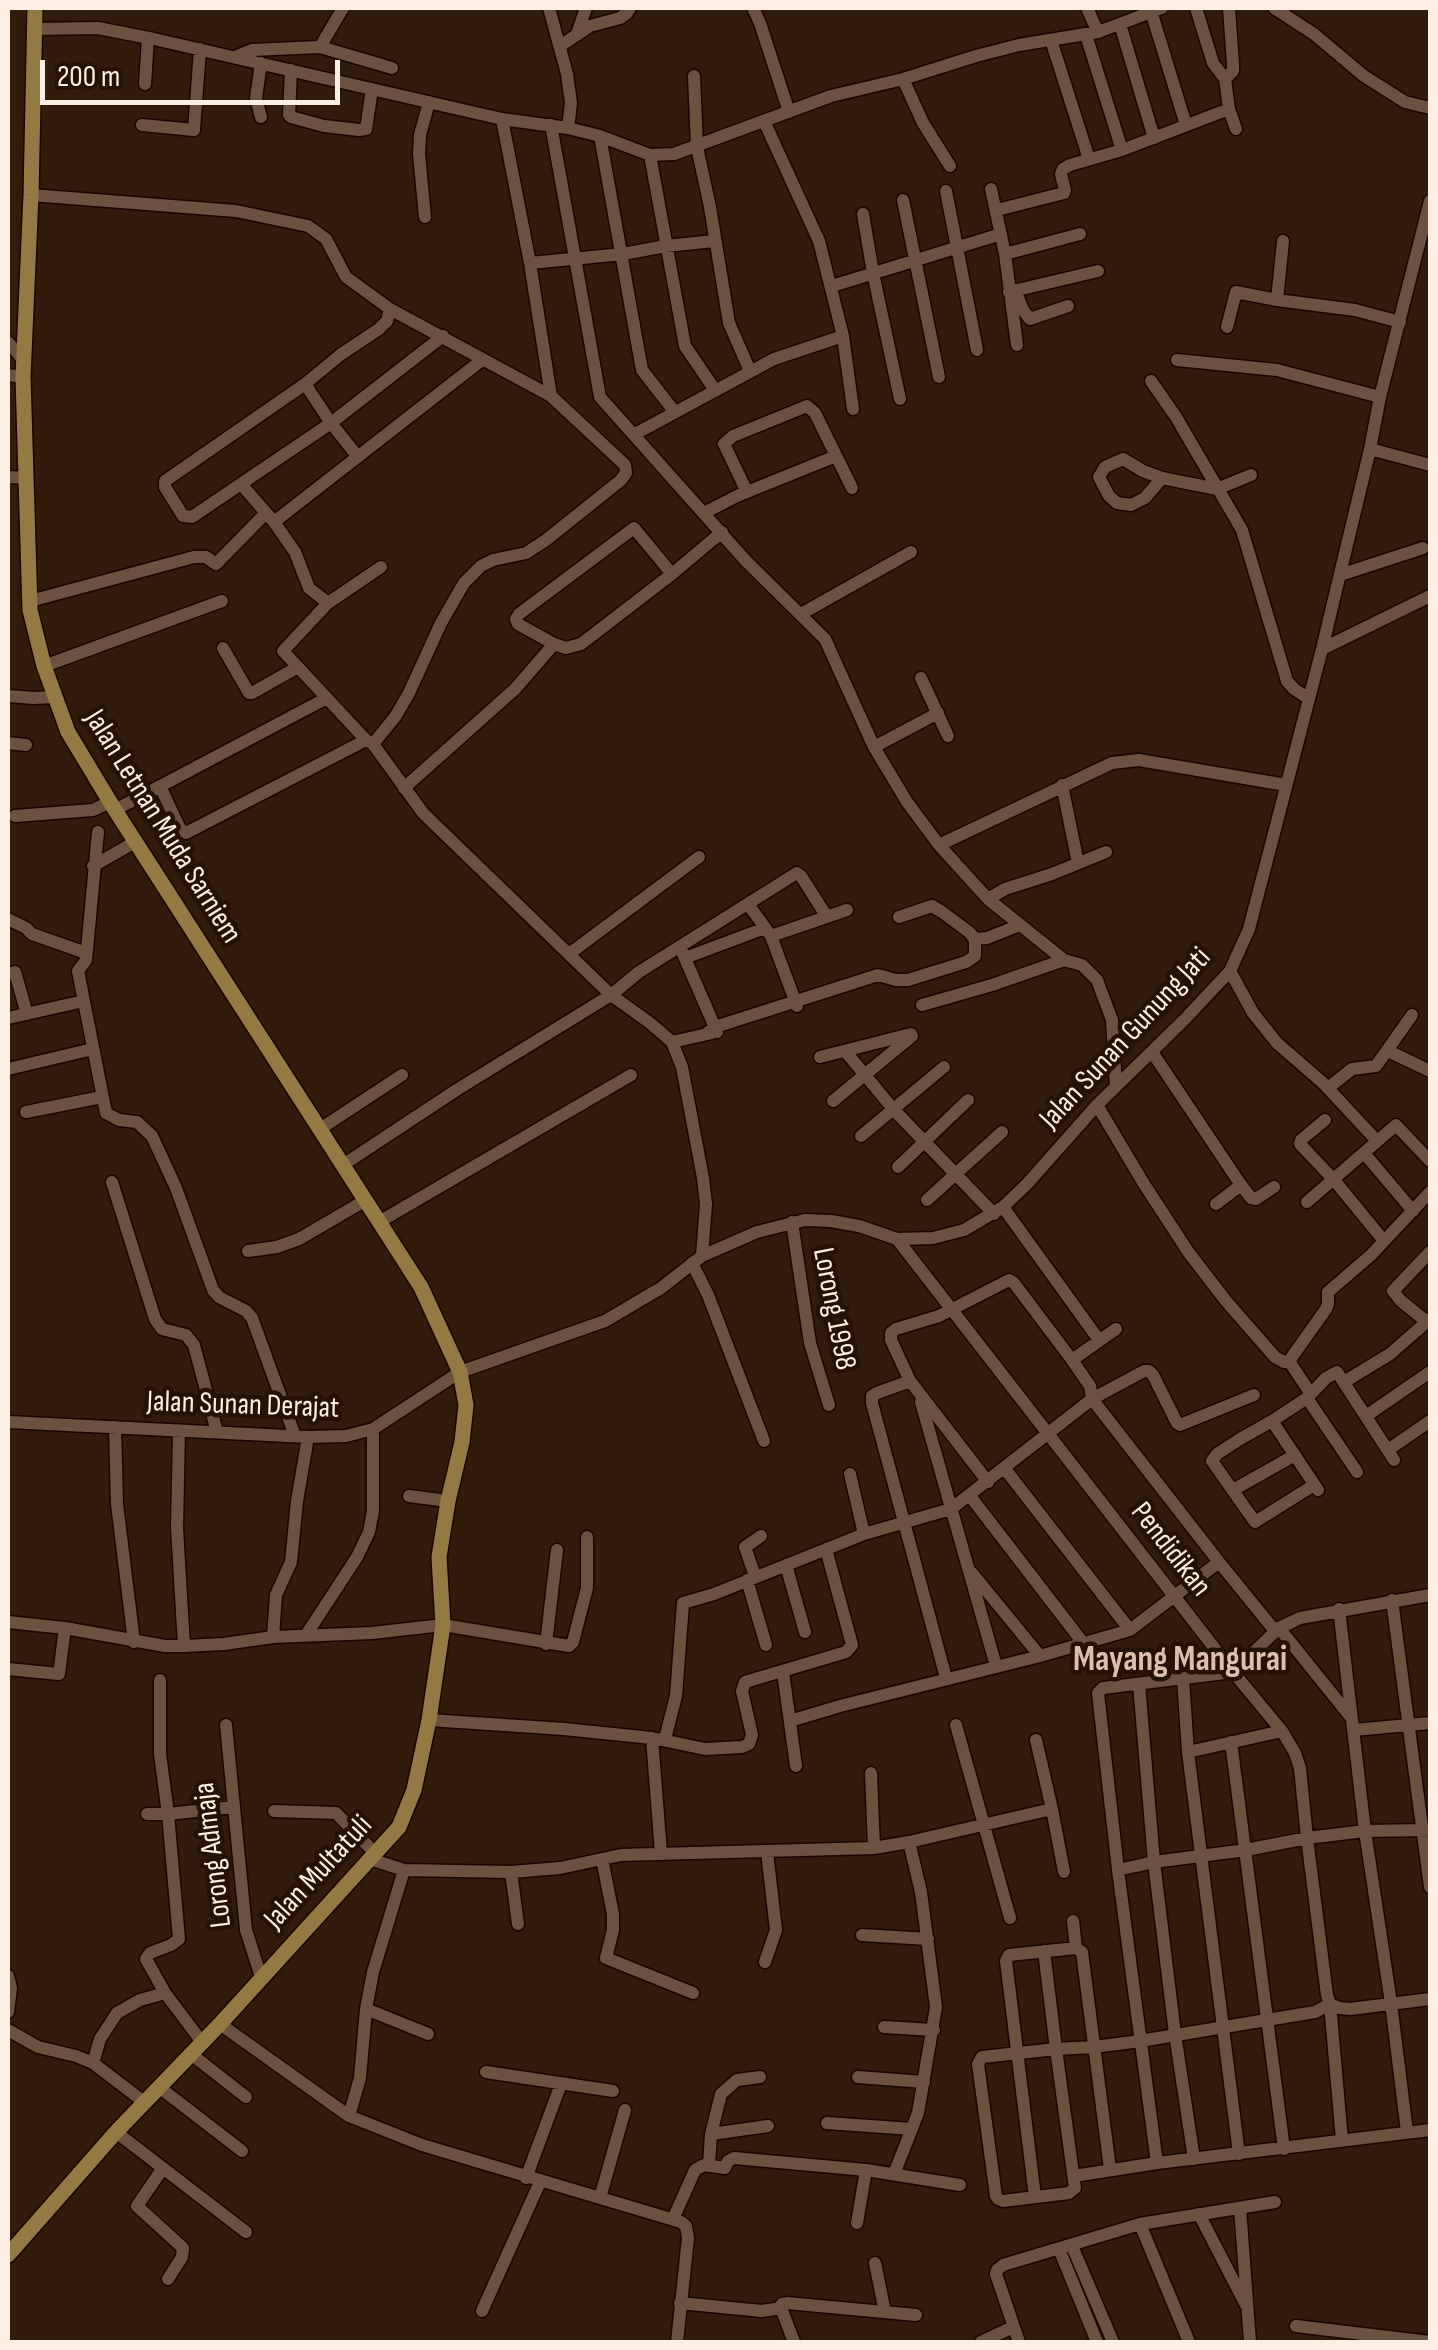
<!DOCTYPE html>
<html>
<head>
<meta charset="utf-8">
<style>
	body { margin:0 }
	#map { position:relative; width:1438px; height:2350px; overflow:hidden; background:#311c0c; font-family:"Sofia Sans Condensed",sans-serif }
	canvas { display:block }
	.frame { position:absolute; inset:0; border:10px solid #feefe5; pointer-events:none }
	.scale { position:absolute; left:40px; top:60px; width:300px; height:45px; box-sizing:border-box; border:5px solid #feefe5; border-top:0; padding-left:12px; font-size:30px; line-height:35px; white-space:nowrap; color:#feefe5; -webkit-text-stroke:8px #261204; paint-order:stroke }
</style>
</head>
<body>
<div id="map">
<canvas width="1438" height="2350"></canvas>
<div class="frame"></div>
<div class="scale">200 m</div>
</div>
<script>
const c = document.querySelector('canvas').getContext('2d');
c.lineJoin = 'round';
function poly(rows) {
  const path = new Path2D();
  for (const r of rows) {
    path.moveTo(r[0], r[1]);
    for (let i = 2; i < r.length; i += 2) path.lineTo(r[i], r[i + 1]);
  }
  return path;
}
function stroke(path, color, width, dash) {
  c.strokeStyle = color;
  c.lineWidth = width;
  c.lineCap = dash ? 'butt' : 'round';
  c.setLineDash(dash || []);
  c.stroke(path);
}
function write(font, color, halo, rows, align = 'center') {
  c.font = font + ' "Sofia Sans Condensed",sans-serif';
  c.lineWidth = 9;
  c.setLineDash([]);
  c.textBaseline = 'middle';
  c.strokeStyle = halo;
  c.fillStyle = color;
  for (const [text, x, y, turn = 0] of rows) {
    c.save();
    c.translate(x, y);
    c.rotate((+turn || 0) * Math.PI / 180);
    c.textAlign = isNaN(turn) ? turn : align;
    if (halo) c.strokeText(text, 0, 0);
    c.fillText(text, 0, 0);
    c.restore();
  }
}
const minor = poly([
	[549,8,567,74,571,103,568,128],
	[753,8,760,23,789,112],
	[1087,8,1098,32],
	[1196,8,1213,63,1225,79,1229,109,1236,129],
	[1274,8,1314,34,1364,76,1405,102,1430,108],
	[1151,11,1186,125],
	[1120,24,1154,138],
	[35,29,98,28,154,39,502,119,568,128,600,136,650,155,674,154,831,96,903,79,976,56,1019,45,1098,32,1162,8],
	[577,34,586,8],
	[1086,35,1122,150],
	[1051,40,1089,159],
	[560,46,590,26,620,18,627,13,630,8],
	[320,47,343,8],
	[237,56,252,50,320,47,392,68],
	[261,63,256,98,261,117],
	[291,70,289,115,291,117,324,126,359,130,366,129,372,89],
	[694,76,697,147,710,207,729,323,750,371],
	[903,79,923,123,950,166],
	[1225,79,1233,71,1233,64,1229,8],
	[145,84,148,38],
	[502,119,530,263,551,396],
	[764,121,819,241,843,336,853,409],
	[142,125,194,130,200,49],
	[551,125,600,397,746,561,825,639,874,747,907,802,939,845,988,899,1064,960,1082,965,1097,980,1112,1020,1116,1086],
	[600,136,642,370,674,411],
	[650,155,685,346,715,390],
	[991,189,1005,254,1017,345],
	[946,191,977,350],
	[31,195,236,211,308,226,326,239,346,277,390,309,551,396,625,465,626,473,621,480,546,540,526,553,493,560,481,566,464,583,441,623,409,693,395,717,373,744],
	[903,200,939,377],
	[997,210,1064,193,1065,190,1061,174,1063,169,1070,165,1122,150,1229,109],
	[863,214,873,273,900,399],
	[425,217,419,154,420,135,429,102],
	[1005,254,1080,234],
	[530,263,623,254,666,246,714,241],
	[832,286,1001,234],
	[1015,290,1023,310,1030,319,1068,306],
	[1009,292,1098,271],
	[1277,300,1283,241],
	[1227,327,1236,292,1277,300,1355,310,1400,322],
	[8,342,24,361],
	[1177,360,1277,370,1380,397],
	[8,375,23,377],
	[1151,381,1176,417,1242,530,1287,681,1294,689,1308,698],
	[305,384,331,423,192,517,183,516,165,487,165,481,305,384,340,355,379,329,387,321,390,309],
	[635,434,774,359,843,336],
	[1370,449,1430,465],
	[358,457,331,423,443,336],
	[8,477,26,478],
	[1162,478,1143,471,1123,459,1105,467,1099,477,1109,496,1117,503,1131,505,1145,498,1162,478,1217,489,1251,475],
	[241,484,274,522,295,552,309,588,328,603,283,651,366,740,373,744,423,813,611,995,650,1023,672,1042,682,1067,703,1178,706,1204,702,1256],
	[747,492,724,444,733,436,807,406,815,413,852,488],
	[704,513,737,496,836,456],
	[274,522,482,360],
	[672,574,634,528,519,614,516,619,518,624,554,644,566,648,581,644,672,574,722,532],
	[1340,575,1423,548],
	[30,601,194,557,206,557,216,564,266,513],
	[328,603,381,567],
	[801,614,911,552],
	[223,648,249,693,252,693,298,667],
	[1322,649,1430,596],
	[44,666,222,601],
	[921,678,948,736],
	[8,696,34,698,54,697],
	[8,743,26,745],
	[874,747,938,713],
	[1062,785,1078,863],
	[160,786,180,829,186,833,366,740],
	[404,788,515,689,554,644],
	[115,810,325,699],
	[15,816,93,810,110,802],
	[98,832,86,960,78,971,106,1113,119,1120,137,1122,152,1136,176,1188,213,1290,219,1297,246,1311,252,1318,295,1436],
	[939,845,1112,763,1139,760,1286,785],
	[93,866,135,842],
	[988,899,1005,889,1052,874,1106,852],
	[748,904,771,936,797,1006],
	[8,919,26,928,32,934,86,953],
	[771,936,847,910],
	[975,939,987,938,1020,925],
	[680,947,717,1032],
	[569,954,699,857],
	[685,958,765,928],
	[1230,971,1253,1013,1277,1043,1323,1083,1377,1141],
	[8,974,15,972,27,1014],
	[922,1005,992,985,1064,960],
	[8,1018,84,1001],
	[707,1033,715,1027,878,975,896,980,908,980,966,962,975,956,975,939,969,932,942,912,932,906,899,917],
	[672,1042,712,1033],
	[845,1051,894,1110,994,1214],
	[1388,1051,1430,1071],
	[1152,1052,1241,1185,1216,1204],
	[820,1057,911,1034],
	[8,1069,93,1049],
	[1328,1088,1352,1069,1376,1066,1412,1015],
	[833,1101,912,1036],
	[1097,1105,1144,1184,1189,1253,1226,1301,1275,1357,1284,1362,1289,1361,1311,1394],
	[26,1112,102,1097],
	[1325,1120,1301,1140,1300,1144,1334,1180,1384,1241],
	[320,1129,402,1075],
	[861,1136,944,1067],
	[1364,1153,1413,1211],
	[343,1165,458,1089,611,995,639,972,792,876,797,873,801,876,827,917],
	[898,1167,968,1100],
	[112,1182,155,1319,162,1329,186,1335,194,1345,217,1432],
	[1241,1185,1251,1198,1256,1199,1274,1187],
	[927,1200,1002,1132],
	[1307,1202,1396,1125,1430,1161],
	[1003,1207,1099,1340],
	[379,1222,631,1075],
	[792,1222,810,1343,829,1405],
	[897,1239,1233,1672,1282,1731,1295,1753,1300,1768,1307,1838,1327,1995,1330,2004,1339,2008,1350,2009,1430,1999],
	[248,1251,277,1247,299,1239,366,1200],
	[692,1263,708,1295,764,1441],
	[1427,1322,1401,1301,1393,1291,1430,1252],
	[1072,1360,1116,1329],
	[1289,1361,1326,1309,1328,1304,1328,1292,1371,1255,1430,1192],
	[910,1381,877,1393,872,1396,872,1403,946,1678],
	[1344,1382,1390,1354,1430,1319],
	[1307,1398,1357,1472],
	[921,1402,996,1666],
	[1366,1416,1430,1372],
	[1272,1421,1318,1490],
	[8,1422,308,1437,346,1436,373,1429,460,1372,605,1321,661,1288,702,1256,757,1232,805,1220,831,1221,859,1226,897,1239,933,1238,964,1230,1003,1207,1027,1184,1097,1105,1185,1019,1230,971,1249,929,1322,649,1370,449,1380,397,1430,201],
	[115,1427,117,1504,134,1642],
	[1388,1450,1430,1421],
	[1005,1469,1130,1630],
	[850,1474,864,1534],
	[1314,1485,1255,1522,1212,1461,1217,1454,1240,1439,1272,1421,1307,1398,1326,1378,1337,1372,1394,1460],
	[1233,1490,1295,1455],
	[409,1496,448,1501],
	[970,1496,1084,1644],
	[1219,1562,1275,1631],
	[786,1565,805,1632],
	[972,1573,1040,1656],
	[755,1576,745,1547,761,1536],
	[747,1580,766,1645],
	[1392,1600,1430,1887],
	[1339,1609,1365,1831,1391,2003,1407,2132],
	[8,1622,65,1628,165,1646,184,1646,177,1528,179,1431],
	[1279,1628,1350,1716],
	[306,1635,357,1557,369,1532,373,1511,373,1429],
	[273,1637,276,1595,291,1562,297,1501,308,1437],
	[546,1644,557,1550],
	[184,1646,224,1644,273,1637,372,1633,443,1625,569,1646,573,1642,587,1588,587,1537],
	[8,1669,59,1674,65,1628],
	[783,1672,796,1766],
	[1183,1679,1188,1752,1239,2154],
	[160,1680,160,1754,168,1814,179,1939,171,1945,150,1953,146,1959,165,1993,202,2042],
	[1139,1684,1154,1862,1175,2034,1194,2159],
	[429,1720,564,1729,652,1738,705,1749,742,1747,749,1744,752,1735,742,1691,745,1682,846,1652,852,1645,826,1549],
	[790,1721,840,1706,1040,1656,1130,1630,1219,1562,1092,1399,1090,1386,1072,1360,1014,1283,1009,1280,939,1316,896,1329,891,1333,891,1340,910,1381,988,1482],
	[226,1725,246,1930,261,1977],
	[956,1725,1010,1918],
	[1354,1730,1430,1723],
	[652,1738,661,1853],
	[665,1739,676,1696,683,1603,714,1594,864,1534,951,1509,1092,1399,1144,1371,1149,1371,1153,1375,1177,1423,1180,1425,1254,1395],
	[1231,1742,1284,2149],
	[1188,1752,1282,1731],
	[871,1773,874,1848],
	[1052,1809,1064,1872],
	[274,1811,336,1813,375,1853],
	[147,1814,168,1814,233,1807],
	[370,1859,404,1870,511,1872,560,1868,621,1855,874,1848,909,1842,1052,1809,1036,1740],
	[602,1859,613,1914,613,1930,606,1958,693,1993],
	[1118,1870,1154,1862,1246,1850,1307,1838,1365,1831,1430,1830],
	[511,1872,518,1924],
	[1073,1921,1076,1948],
	[862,1935,928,1939],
	[1044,1951,1056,2049,1075,2188,1069,2193,1003,2201,998,2199,996,2196,978,2064,982,2057,1056,2049,1094,2047,1140,2041,1315,2012,1330,2004,1342,2140],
	[765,1962,776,1930,767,1852],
	[8,1976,11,1988,8,2012],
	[366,2009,428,2034],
	[220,2024,349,2116,422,2145,681,2222,686,2226,688,2238,677,2342],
	[884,2027,934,2030],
	[8,2030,38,2047,76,2056,93,2063,144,2102],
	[191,2054,246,2097],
	[93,2063,100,2039,117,2013,140,2000,165,1993],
	[486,2072,613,2091],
	[858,2077,924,2082],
	[159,2087,242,2151],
	[349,2116,360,2078,366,2009,373,1972,404,1870],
	[827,2123,912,2129],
	[116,2132,246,2232],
	[711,2134,768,2126],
	[1157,2163,1118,1870,1098,1693,1103,1688,1233,1672,1279,1628,1300,1618,1430,1595],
	[709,2165,711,2134,721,2094,737,2080,760,2077],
	[163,2168,137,2206,183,2248,182,2257,168,2279],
	[894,2174,918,2113,936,2007,921,1892,909,1842],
	[1074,2176,1157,2163,1430,2130],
	[526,2178,561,2084],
	[1035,2197,1006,1961,1009,1955,1076,1948,1082,1952,1110,2169],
	[600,2198,625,2110],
	[1240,2208,1250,2342],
	[1199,2214,1246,2305],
	[673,2219,695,2170,704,2165,725,2168,728,2161,734,2158,866,2170,960,2185],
	[857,2223,866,2170],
	[1140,2224,1189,2342],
	[1072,2246,1113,2342],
	[1059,2249,1097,2342],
	[875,2263,885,2312],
	[680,2303,762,2311,781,2308,782,2304,787,2303,916,2315],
	[781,2308,794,2342],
	[482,2311,540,2182],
	[1296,2326,1430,2342],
	[981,2342,1013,2327],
	[1019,2342,996,2274,997,2270,1003,2265,1140,2224,1275,2202]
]);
const major = poly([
	[8,2255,116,2132,220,2024,399,1827,414,1790,429,1720,443,1625,439,1557,448,1501,462,1442,466,1405,460,1372,421,1287,115,810,68,732,44,666,30,610,23,377,31,195,35,8]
]);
stroke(minor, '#180600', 15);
stroke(major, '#180600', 18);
stroke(minor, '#6a5140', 12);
stroke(major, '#937a42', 15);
write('30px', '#feefe5', '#261204', [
	["Jalan Letnan Muda Sarniem",162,827,58],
	["Jalan Sunan Gunung Jati",1126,1039,-47],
	["Lorong 1998",833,1309,79],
	["Jalan Sunan Derajat",243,1406,2],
	["Pendidikan",1170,1550,52],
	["Lorong Admaja",214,1855,-97],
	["Jalan Multatuli",319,1873,-47]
]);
write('bold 35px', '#dcbfac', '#261204', [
	["Mayang Mangurai",1180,1661]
]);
</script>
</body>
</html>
